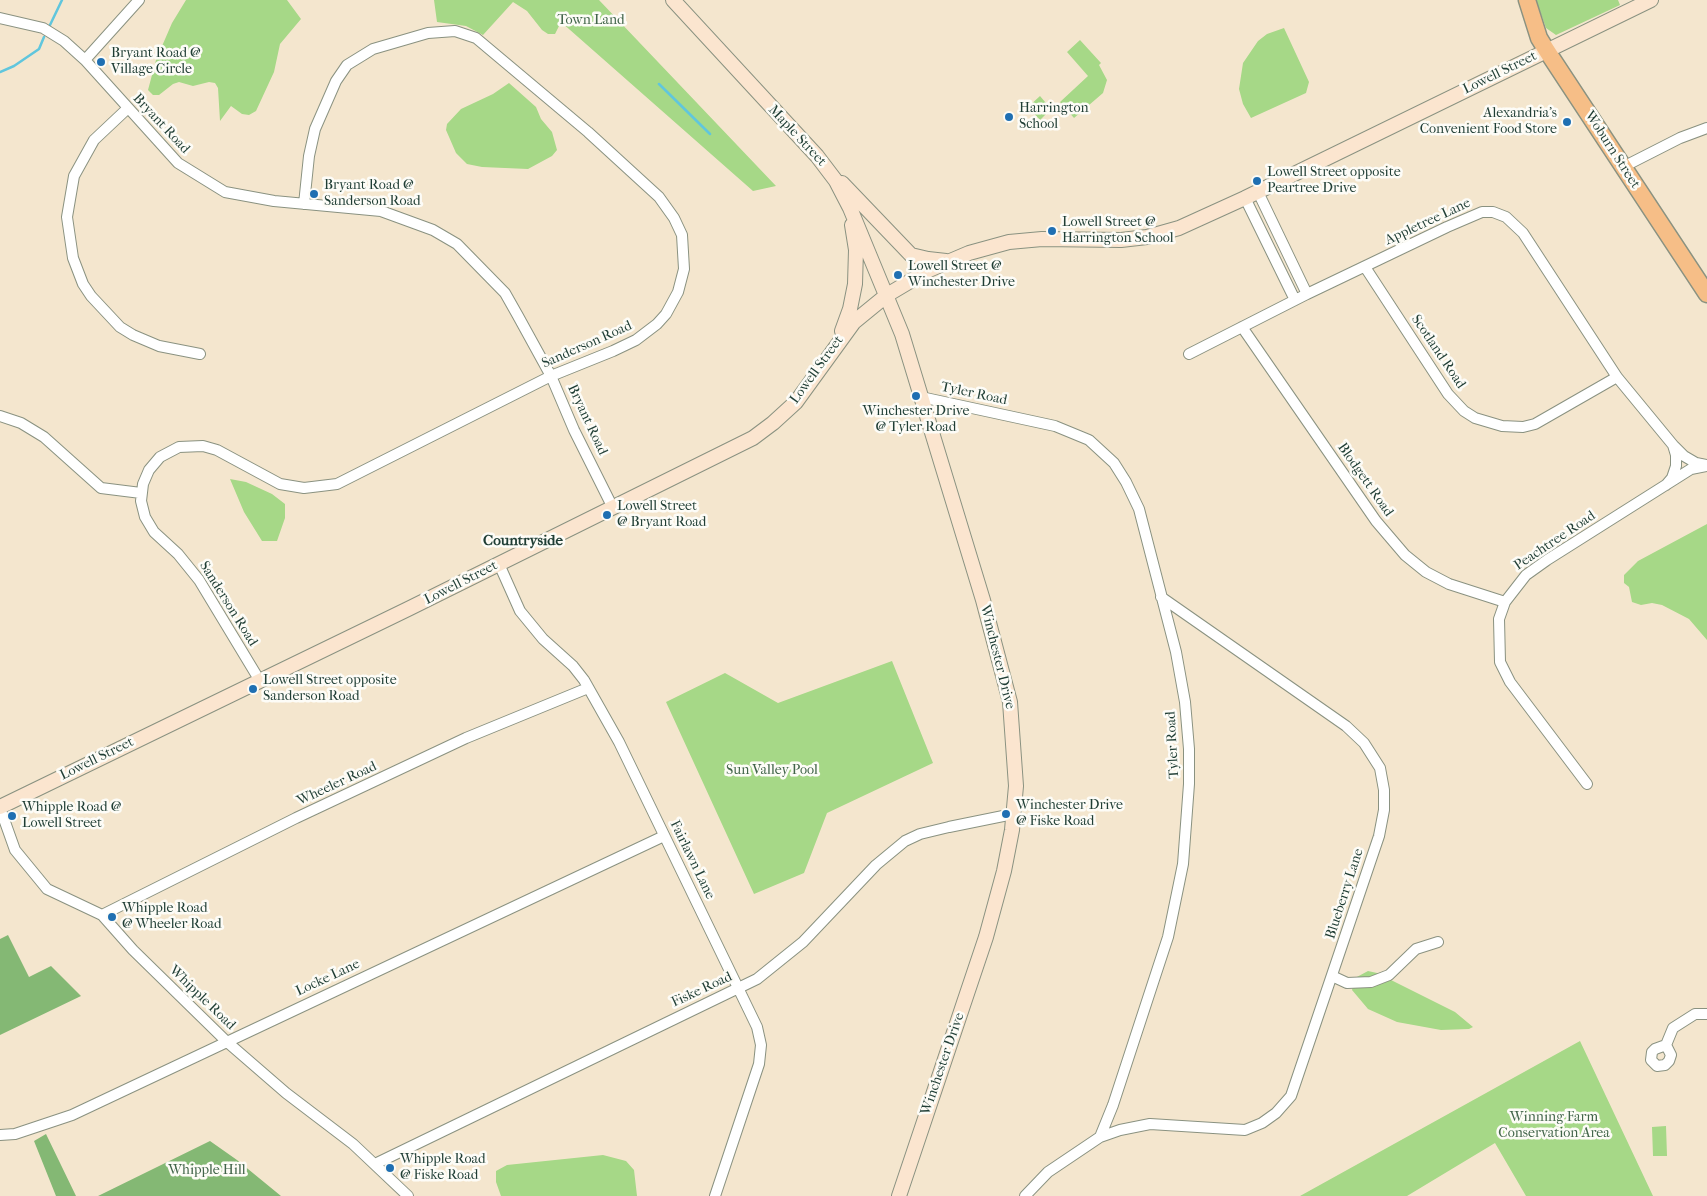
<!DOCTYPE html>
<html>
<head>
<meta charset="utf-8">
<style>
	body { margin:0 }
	canvas { display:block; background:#f4e6ce }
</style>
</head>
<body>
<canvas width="1707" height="1196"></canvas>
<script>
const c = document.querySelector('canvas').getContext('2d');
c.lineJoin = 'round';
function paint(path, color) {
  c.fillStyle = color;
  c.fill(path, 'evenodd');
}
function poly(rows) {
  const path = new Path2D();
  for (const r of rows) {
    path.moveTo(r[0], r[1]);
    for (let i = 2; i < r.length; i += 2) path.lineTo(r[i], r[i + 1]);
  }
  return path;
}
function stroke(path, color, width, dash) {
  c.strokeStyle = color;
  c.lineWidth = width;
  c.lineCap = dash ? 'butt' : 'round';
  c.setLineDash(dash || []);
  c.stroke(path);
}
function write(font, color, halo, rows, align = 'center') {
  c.font = font + ' "IM FELL French Canon",serif';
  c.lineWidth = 5;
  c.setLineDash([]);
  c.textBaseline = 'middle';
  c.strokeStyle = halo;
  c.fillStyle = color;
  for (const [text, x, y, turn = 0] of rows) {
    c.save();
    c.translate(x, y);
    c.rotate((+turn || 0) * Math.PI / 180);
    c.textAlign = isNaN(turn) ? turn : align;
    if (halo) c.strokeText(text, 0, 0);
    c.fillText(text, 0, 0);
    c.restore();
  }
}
paint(poly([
	[186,0,287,0,301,19,280,44,274,72,256,111,249,115,242,114,231,106,220,121,218,88,215,83,209,82,193,86,179,82,173,84,159,95,153,95,148,90,156,60,172,23],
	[434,0,599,0,776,186,753,191,561,22,555,34,548,34,542,30,527,11,513,2,483,35,466,26,437,22],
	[1536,0,1618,0,1620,5,1556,35,1546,28],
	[1284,28,1309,82,1306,93,1251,118,1243,104,1239,89,1243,63,1258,41,1267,34],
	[1080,40,1101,63,1099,65,1107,80,1103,93,1074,118,1060,102,1088,76,1067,52],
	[509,83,536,107,541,119,552,132,557,150,552,156,528,169,482,167,467,164,456,153,446,130,447,124,461,109,493,94],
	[1040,96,1051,109,1040,120,1028,107],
	[230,479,246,482,272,494,285,504,285,518,277,541,262,541,244,512],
	[1707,524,1707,640,1689,619,1662,605,1652,603,1641,605,1632,602,1629,587,1624,583,1624,575,1638,561],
	[892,661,933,763,827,813,804,873,754,894,666,702,725,673,778,703],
	[1368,971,1377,973,1455,1012,1473,1027,1469,1029,1441,1030,1397,1022,1368,1009,1352,990,1355,978],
	[1580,1041,1653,1196,1526,1196,1495,1143,1407,1196,1300,1196],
	[1666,1126,1667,1156,1653,1156,1652,1127],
	[603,1155,626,1161,634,1170,637,1196,501,1196,496,1182,496,1171,507,1165]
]), '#a6d887');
paint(poly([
	[8,935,29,977,51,966,81,996,0,1035,0,939],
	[46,1134,76,1196,56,1196,34,1141],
	[210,1141,237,1160,281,1196,98,1196]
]), '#84b874');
stroke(poly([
	[50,25,62,0],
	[0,72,14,66,39,49,44,37],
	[659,84,710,134]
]), '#60c6dd', 2.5);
const street = poly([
	[0,18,43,28,64,41,85,60,178,163,225,192,274,201,381,211,433,230,457,244,505,293,518,316,551,376,574,430,613,508],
	[85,60,139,0],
	[128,108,94,140,74,176,67,217,73,258,83,284,91,296,120,327,133,335,159,346,200,354],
	[1623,167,1680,138,1707,128],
	[1258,192,1307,294],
	[1245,198,1295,300],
	[1365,267,1448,394,1464,411,1475,418,1502,426,1523,427,1535,424,1617,377],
	[1242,327,1376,521,1405,555,1426,572,1449,584,1505,602],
	[1189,354,1307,294,1447,227,1482,212,1493,212,1506,217,1523,233,1617,377,1673,445,1676,455,1676,466,1672,478,1666,485],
	[921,397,1055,426,1089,440,1114,463,1126,482,1139,509,1176,652,1185,702,1189,749,1189,784,1183,864,1168,937,1148,998,1113,1105,1100,1137,1048,1172,1025,1196],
	[0,416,21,423,44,437,101,488,141,493],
	[1674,446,1684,456,1696,463,1706,465],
	[499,564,520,611,543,639,573,666,584,680,619,742,757,1027,761,1045,759,1064,715,1196],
	[260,681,199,580,178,554,154,532,145,517,141,501,143,484,149,470,160,457,179,447,203,446,217,450,280,484,304,488,337,484,551,376,613,351,636,340,657,324,666,314,678,292,684,269,682,235,674,218,659,197,588,132,476,38,455,31,428,33,373,49,347,65,336,81,315,129,309,156,304,204],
	[1587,784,1510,682,1500,662,1499,619,1505,602,1526,575,1547,560,1691,469,1707,466],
	[0,808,15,850,47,889,102,915,133,950,226,1041,286,1093,353,1144,408,1196],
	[102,915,296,818,466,738,588,688],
	[1332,976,1347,983,1371,982,1389,975,1416,949,1438,942],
	[1666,1045,1671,1055,1669,1061,1665,1065,1657,1066,1651,1060,1652,1052,1655,1049,1666,1045],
	[1666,1045,1673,1028,1695,1014,1707,1014],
	[0,1135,15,1134,72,1115,664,836],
	[1100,1137,1120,1130,1150,1124,1245,1130,1262,1123,1276,1113,1291,1096,1379,836,1384,810,1384,790,1380,768,1364,743,1346,726,1161,597],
	[375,1164,757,979,803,942,876,865,905,841,920,834,949,827,1013,814]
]);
const secondary = poly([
	[673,0,817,156,836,181,850,208,902,334,983,600,1010,702,1016,786,1012,830,1004,871,986,937,899,1196],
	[842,183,911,255,928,259,946,261],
	[842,331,850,309,855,284,856,250,852,225],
	[0,807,408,609,753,438,773,423,796,402,854,322,887,295,929,270,969,253,1009,242,1042,239,1121,240,1147,237,1179,228,1245,198,1651,0]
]);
const primary = poly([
	[1527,0,1539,38,1547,51,1707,294]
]);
stroke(street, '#8a9281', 12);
stroke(secondary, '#8a9281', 16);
stroke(primary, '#8a9281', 19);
stroke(street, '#fff', 10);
stroke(secondary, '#fbe5cf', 14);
stroke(primary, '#f6be87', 16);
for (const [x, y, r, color] of [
	[101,62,5,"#1f6fb2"],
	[1009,117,5,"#1f6fb2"],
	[1567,122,5,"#1f6fb2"],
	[1257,181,5,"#1f6fb2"],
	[314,194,5,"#1f6fb2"],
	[1052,231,5,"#1f6fb2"],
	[898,275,5,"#1f6fb2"],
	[916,396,5,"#1f6fb2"],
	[607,515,5,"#1f6fb2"],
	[253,689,5,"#1f6fb2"],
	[1006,814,5,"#1f6fb2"],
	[12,816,5,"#1f6fb2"],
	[112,917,5,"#1f6fb2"],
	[390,1168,5,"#1f6fb2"]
]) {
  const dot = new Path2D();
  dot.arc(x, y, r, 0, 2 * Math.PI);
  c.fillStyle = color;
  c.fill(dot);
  stroke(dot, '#fdfcf7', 2);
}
write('14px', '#416449', '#fdfcf7', [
	["Town Land",591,21],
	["Sun Valley Pool",772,771],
	["Winning Farm",1554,1118],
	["Conservation Area",1554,1134],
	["Whipple Hill",207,1171]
]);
write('14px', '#1f3d34', '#fdfcf7', [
	["Bryant Road @",111,54],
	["Village Circle",111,70],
	["Harrington",1019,109],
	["School",1019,125],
	["Alexandria's",1557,114,"right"],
	["Convenient Food Store",1557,130,"right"],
	["Lowell Street opposite",1267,173],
	["Peartree Drive",1267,189],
	["Bryant Road @",324,186],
	["Sanderson Road",324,202],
	["Lowell Street @",1062,223],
	["Harrington School",1062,239],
	["Lowell Street @",908,267],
	["Winchester Drive",908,283],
	["Winchester Drive",916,412,"center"],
	["@ Tyler Road",916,428,"center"],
	["Lowell Street",617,507],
	["@ Bryant Road",617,523],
	["Lowell Street opposite",263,681],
	["Sanderson Road",263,697],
	["Winchester Drive",1016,806],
	["@ Fiske Road",1016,822],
	["Whipple Road @",22,808],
	["Lowell Street",22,824],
	["Whipple Road",122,909],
	["@ Wheeler Road",122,925],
	["Whipple Road",400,1160],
	["@ Fiske Road",400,1176]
], 'left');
write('14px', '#1f3d34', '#fdfcf7', [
	["Lowell Street",1500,73,-26],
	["Bryant Road",161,124,47],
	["Maple Street",797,136,47],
	["Woburn Street",1612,150,57],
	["Appletree Lane",1428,222,-25],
	["Sanderson Road",587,345,-24],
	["Scotland Road",1438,352,56],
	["Lowell Street",817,370,-54],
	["Tyler Road",974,394,12],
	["Bryant Road",587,420,65],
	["Blodgett Road",1365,480,55],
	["Peachtree Road",1555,541,-34],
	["Lowell Street",461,583,-27],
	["Sanderson Road",228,604,58],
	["Winchester Drive",997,657,76],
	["Tyler Road",1173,745,-93],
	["Lowell Street",97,759,-26],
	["Wheeler Road",337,784,-25],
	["Fairlawn Lane",692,860,64],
	["Blueberry Lane",1345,894,-72],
	["Locke Lane",328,978,-25],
	["Fiske Road",702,990,-25],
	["Whipple Road",202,998,44],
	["Winchester Drive",943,1064,-71]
]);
write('bold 15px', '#1f3d34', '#fdfcf7', [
	["Countryside",523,541]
]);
</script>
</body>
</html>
